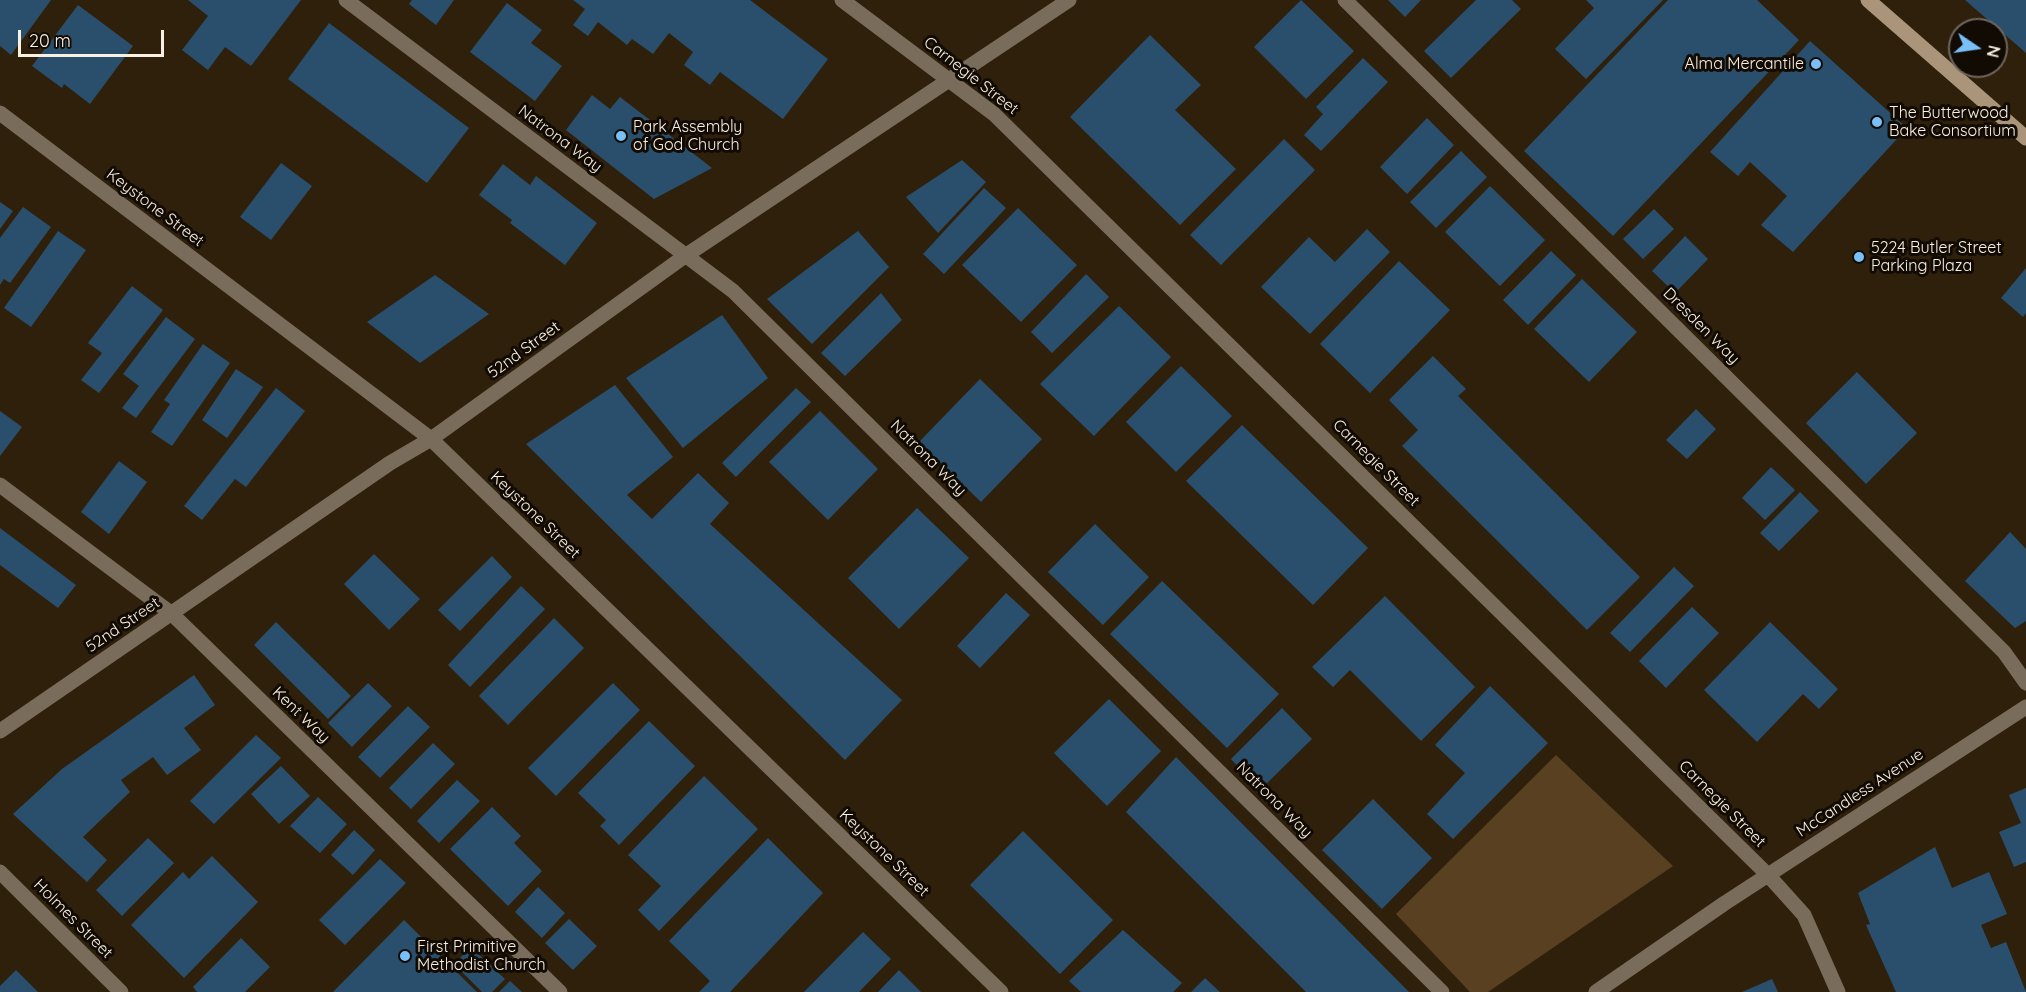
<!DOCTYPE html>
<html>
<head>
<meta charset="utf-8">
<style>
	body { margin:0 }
	#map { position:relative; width:2026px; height:992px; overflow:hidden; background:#2f200c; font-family:Quicksand,sans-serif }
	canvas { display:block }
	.north { position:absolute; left:1948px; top:18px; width:60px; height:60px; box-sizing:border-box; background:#120b04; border:2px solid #6e665d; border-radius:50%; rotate:103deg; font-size:16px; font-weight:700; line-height:24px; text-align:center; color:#f9efe2 }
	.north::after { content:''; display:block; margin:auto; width:21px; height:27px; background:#79bff8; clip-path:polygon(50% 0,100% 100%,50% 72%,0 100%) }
	.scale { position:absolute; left:18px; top:30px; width:146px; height:27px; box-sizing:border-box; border:3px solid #f9efe2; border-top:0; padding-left:8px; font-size:18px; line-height:21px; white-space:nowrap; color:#f9efe2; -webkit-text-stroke:4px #120b04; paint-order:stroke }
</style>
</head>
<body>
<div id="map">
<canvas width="2026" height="992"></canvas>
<div class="north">N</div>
<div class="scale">20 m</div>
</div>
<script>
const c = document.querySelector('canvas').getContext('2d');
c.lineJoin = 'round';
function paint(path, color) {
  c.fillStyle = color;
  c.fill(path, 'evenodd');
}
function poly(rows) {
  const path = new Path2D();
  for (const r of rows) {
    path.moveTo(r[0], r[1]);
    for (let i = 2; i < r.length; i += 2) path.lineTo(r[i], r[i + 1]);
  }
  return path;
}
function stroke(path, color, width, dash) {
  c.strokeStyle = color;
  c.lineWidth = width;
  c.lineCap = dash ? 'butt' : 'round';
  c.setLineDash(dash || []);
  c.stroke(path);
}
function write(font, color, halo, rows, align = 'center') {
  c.font = font + ' Quicksand,sans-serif';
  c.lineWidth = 6;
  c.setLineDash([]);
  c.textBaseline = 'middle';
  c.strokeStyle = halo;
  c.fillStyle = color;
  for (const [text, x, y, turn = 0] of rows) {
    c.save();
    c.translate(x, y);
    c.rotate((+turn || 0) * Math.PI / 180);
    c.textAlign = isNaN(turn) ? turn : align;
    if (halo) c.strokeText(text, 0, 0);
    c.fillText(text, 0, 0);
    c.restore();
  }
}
paint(poly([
	[1556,755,1673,866,1488,992,1470,992,1396,914]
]), '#584021');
paint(poly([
	[0,0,51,0,11,55,0,46],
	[188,0,301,0,251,66,225,47,208,70,182,50,208,16],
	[412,0,454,0,436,25,409,4],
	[573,0,750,0,828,59,783,119,720,72,710,85,684,65,693,52,669,33,653,54,632,39,627,45,598,22,588,36,573,25,585,9],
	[1301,0,1354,51,1306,99,1254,47],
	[1388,0,1421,0,1405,17],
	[1476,0,1512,0,1521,9,1451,78,1424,51],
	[1586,0,1663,0,1586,79,1555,49,1594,8],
	[1668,0,1757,0,1799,40,1613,236,1524,151],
	[1965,0,2026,0,2026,53],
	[507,3,542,30,531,43,562,66,535,101,470,52],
	[78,5,133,46,90,104,64,84,62,88,32,66],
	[329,23,469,128,427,183,288,79],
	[1150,35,1201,85,1175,110,1236,169,1180,225,1070,117],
	[1810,41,1907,128,1793,252,1761,225,1787,196,1750,162,1738,176,1710,152],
	[1363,58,1388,82,1321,151,1304,135,1323,114,1316,107],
	[592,95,610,109,620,97,712,168,654,199,566,130],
	[1427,118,1454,145,1407,194,1380,167],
	[1284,139,1315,170,1221,265,1190,235],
	[1461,151,1487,177,1436,228,1410,202],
	[962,160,986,182,938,233,906,197],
	[281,163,312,186,271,240,240,217],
	[503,164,530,185,536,176,597,223,565,265,510,223,512,220,479,195],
	[1490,186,1545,240,1500,286,1445,232],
	[984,188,1006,208,944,274,923,254],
	[0,202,13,211,0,229],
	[23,207,51,227,10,283,4,279,0,285,0,238],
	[1018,208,1077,265,1021,322,962,265],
	[1654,209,1674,229,1643,259,1623,239],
	[1367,229,1390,252,1310,334,1261,287,1309,237,1335,262],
	[58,231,86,250,31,327,4,308],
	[858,231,889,267,812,344,767,299],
	[1685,236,1708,259,1675,293,1652,271],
	[1551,251,1576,275,1528,325,1503,300],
	[1399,261,1450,310,1370,393,1320,344],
	[2026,268,2026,313,2023,317,2001,298],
	[1086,274,1109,297,1052,353,1031,332],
	[435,275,489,314,420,363,367,322],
	[1582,279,1637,332,1589,382,1534,329],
	[132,286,163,310,99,393,81,380,102,353,88,343],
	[881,293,902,320,845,376,821,353],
	[1119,306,1171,357,1094,436,1040,384],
	[722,315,768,378,683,448,626,378],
	[166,317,195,339,136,418,122,408,139,386,123,374],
	[203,344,230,363,172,446,151,432,170,404,164,400],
	[1433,356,1466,389,1458,396,1640,577,1587,630,1402,446,1418,430,1389,400],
	[1181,366,1232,416,1176,472,1126,422],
	[236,369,263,387,227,438,202,420],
	[1857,372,1917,433,1866,484,1806,423],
	[980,379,1042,439,981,502,919,442],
	[615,385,673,457,627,495,652,519,698,473,729,503,710,524,902,700,845,760,526,444],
	[276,388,305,411,246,487,235,479,202,520,184,506],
	[796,388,811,402,736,477,722,463],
	[1696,409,1716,429,1687,459,1666,440],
	[0,411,22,427,0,456],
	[820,411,878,469,828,520,769,462],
	[1242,425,1368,548,1313,605,1186,481],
	[119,461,147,482,109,534,81,512],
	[1771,467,1795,490,1765,520,1742,498],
	[1800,492,1819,511,1779,551,1760,533],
	[917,508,969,558,899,629,848,578],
	[1095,524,1149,577,1103,625,1048,572],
	[0,528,76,585,58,608,0,565],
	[2010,532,2026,549,2026,621,2015,628,1965,581],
	[374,554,420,599,389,630,344,584],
	[492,556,512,577,460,631,438,610],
	[1674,567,1694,586,1630,652,1610,633],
	[1162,581,1279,694,1227,748,1110,634],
	[521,586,545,609,470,687,448,665],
	[1006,593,1030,615,980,668,957,646],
	[1385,596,1475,687,1421,741,1350,670,1333,687,1312,667],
	[1692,607,1719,633,1666,688,1639,661],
	[554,618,584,648,508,725,479,696],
	[276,622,351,696,328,719,254,645],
	[1770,622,1838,689,1819,709,1803,694,1757,742,1704,690],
	[194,675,215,705,184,728,201,750,167,775,153,757,121,780,130,792,83,837,107,860,87,882,13,814,62,769],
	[368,683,392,706,352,747,328,723],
	[613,683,640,710,556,796,528,768],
	[1490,686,1548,743,1453,839,1427,814,1465,773,1435,745],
	[1109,699,1161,751,1107,806,1054,753],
	[408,706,430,727,380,778,358,757],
	[1282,708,1312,739,1260,790,1231,759],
	[649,721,695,766,619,845,600,826,606,820,578,793],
	[256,735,281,758,214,824,190,801],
	[433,743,455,764,411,809,389,788],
	[1176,757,1409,992,1306,992,1126,812],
	[281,766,310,796,279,824,251,794],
	[704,776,758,829,659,931,638,910,661,886,628,855],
	[457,780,480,801,439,843,417,821],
	[2026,788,2026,862,2014,867,1999,832,2021,823,2009,795],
	[318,797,347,824,320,853,290,826],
	[1373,799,1432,858,1382,909,1322,850],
	[492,807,521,836,514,843,542,871,508,906,450,849],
	[354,830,375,850,353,875,331,855],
	[1023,831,1113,920,1060,974,970,885],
	[148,838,174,863,122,916,96,890],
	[768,838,823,893,730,992,699,992,710,981,669,941],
	[1935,847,1952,888,1989,872,2007,914,1981,925,1991,948,2006,942,2026,992,1896,992,1866,925,1870,924,1858,893],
	[212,856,258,902,184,978,131,925,183,872,189,879],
	[380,859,406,883,345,945,319,920],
	[538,887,565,913,542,938,515,912],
	[569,919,597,946,573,970,545,943],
	[404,920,477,992,333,992],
	[1123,930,1182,983,1173,992,1081,992,1069,981],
	[863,932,891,959,859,992,804,992],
	[241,938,270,967,245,992,197,992,193,987],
	[471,947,505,979,492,992,482,992,454,964],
	[16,970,38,992,0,992,0,986],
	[899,970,921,992,878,992],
	[1205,978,1220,992,1191,992],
	[1772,979,1778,992,1742,992],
	[510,981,522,992,499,992]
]), '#294f6d');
stroke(poly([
	[346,0,733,291,1442,992],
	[1345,0,2004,652,2026,683],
	[0,485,172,614,560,992]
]), '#796c5b', 15);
stroke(poly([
	[842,0,994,114,1768,875,1804,915,1838,992],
	[0,113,431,439,1001,992],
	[0,731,390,463,431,439,685,256,1069,0],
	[0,872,121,992],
	[1596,992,1725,903,2026,707]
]), '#796c5b', 15);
stroke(poly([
	[1868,0,2026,138]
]), '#aa957a', 15);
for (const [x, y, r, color] of [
	[1816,64,6,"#79bff8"],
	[1877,122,6,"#79bff8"],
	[621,136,6,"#79bff8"],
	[1859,257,6,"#79bff8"],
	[405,956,6,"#79bff8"]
]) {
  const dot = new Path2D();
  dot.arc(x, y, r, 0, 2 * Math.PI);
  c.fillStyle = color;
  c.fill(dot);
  stroke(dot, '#120b04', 2);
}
write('16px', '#f9efe2', '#120b04', [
	["Alma Mercantile",1804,64,"right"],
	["The Butterwood",1889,113],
	["Bake Consortium",1889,131],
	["Park Assembly",633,127],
	["of God Church",633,145],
	["5224 Butler Street",1871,248],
	["Parking Plaza",1871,266],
	["First Primitive",417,947],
	["Methodist Church",417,965]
], 'left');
write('16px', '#f9efe2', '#120b04', [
	["Carnegie Street",971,76,38],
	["Natrona Way",560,139,37],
	["Keystone Street",155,208,37],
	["Dresden Way",1701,326,45],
	["52nd Street",524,350,-36],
	["Natrona Way",928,458,45],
	["Carnegie Street",1376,463,45],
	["Keystone Street",535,515,44],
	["52nd Street",123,625,-34],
	["Kent Way",301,715,44],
	["McCandless Avenue",1860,793,-33],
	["Natrona Way",1274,800,45],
	["Carnegie Street",1722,804,45],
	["Keystone Street",884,853,44],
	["Holmes Street",73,919,45]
]);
</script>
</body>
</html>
